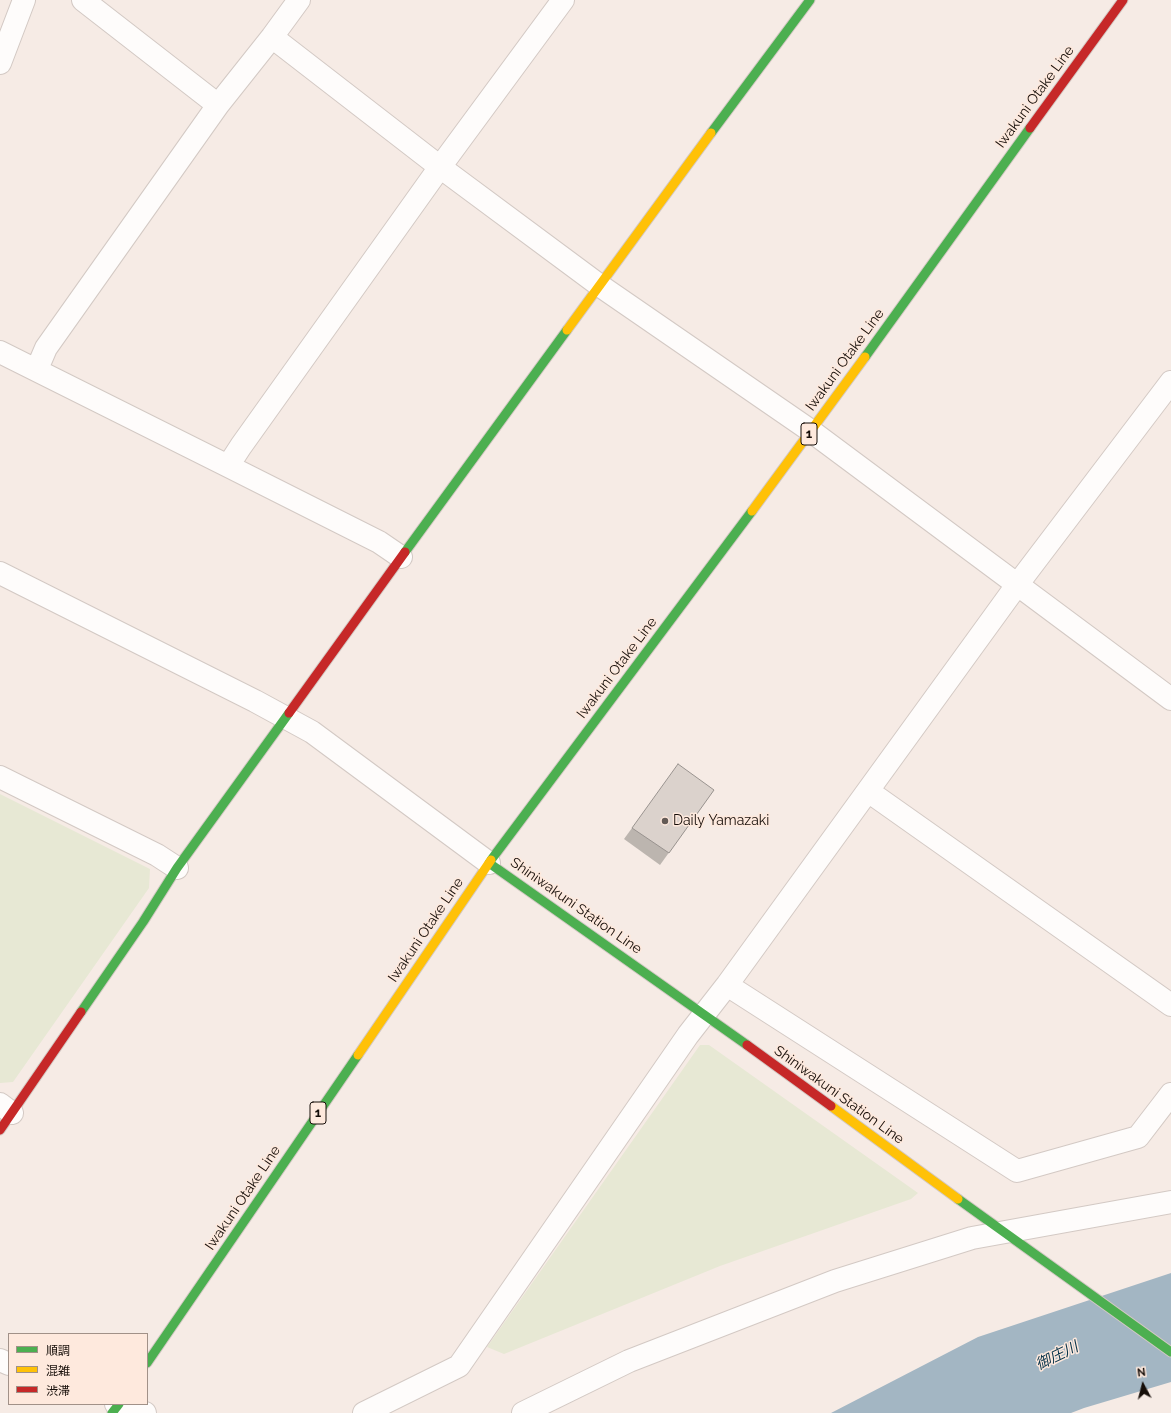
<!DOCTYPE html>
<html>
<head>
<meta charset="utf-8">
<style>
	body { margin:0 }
	#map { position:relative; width:1171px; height:1413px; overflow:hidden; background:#f6ebe5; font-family:Raleway,"Noto Sans JP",sans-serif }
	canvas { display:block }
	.legend { position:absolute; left:8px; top:1333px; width:140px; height:72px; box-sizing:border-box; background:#fee9dd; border:1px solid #a19188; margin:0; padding:5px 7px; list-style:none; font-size:12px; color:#160e09 }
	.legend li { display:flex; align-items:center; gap:8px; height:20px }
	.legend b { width:20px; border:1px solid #a19188 }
	.north { position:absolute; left:1123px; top:1365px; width:40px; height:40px; -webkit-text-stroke:3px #fee9dd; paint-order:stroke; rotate:353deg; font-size:11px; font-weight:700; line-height:16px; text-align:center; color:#160e09 }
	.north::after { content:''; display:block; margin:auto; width:14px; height:18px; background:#160e09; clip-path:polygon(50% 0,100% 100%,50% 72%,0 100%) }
</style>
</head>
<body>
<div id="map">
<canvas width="1171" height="1413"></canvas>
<ul class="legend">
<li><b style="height:5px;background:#4caf50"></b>順調</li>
<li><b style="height:5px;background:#ffc107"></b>混雑</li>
<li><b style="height:5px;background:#c62828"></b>渋滞</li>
</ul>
<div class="north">N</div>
</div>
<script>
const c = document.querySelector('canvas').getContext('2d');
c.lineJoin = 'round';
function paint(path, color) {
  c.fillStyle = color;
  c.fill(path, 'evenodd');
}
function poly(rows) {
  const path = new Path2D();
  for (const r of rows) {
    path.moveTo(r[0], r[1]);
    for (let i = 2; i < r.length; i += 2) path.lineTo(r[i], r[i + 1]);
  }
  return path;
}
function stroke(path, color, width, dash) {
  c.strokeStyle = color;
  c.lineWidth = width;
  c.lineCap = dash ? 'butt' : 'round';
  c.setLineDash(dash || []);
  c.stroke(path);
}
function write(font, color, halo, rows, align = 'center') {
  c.font = font + ' Raleway,"Noto Sans JP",sans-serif';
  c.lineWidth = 3;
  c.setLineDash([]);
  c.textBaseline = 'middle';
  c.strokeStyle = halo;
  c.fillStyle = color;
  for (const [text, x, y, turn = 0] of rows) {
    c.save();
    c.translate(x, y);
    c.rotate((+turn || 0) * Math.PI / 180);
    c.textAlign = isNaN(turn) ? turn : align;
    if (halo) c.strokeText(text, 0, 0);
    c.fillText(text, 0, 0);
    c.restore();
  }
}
paint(poly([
	[0,794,150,869,149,888,13,1082,0,1083],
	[700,1045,709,1045,918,1193,911,1199,720,1266,504,1354,487,1347]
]), '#e7e8d4');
paint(poly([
	[1171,1273,1171,1382,1084,1408,1071,1413,831,1413,978,1337]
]), '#a3b6c3');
const street = poly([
	[83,0,218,105],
	[272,37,440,167,599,285,811,431,1171,699],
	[0,63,24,0],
	[0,352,228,466,379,542,401,557],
	[37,369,46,348,218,105,272,37,299,0],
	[228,466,241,446,440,167,563,0],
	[0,573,255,701,312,732,489,863],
	[0,777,157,855,177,868],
	[868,791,1171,1005],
	[727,985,1017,1171,1138,1137,1171,1094],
	[0,1104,12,1113],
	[0,1360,9,1364],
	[116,1404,145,1413],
	[364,1413,459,1366,688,1035,727,985,1017,585,1171,382],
	[523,1413,629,1361,835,1281,972,1238,1171,1202]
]);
const fast = poly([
	[711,133,810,0],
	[865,357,1030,128],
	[405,552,567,330],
	[491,860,752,511],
	[489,863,747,1045],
	[81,1012,143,922,177,868,289,713],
	[958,1199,1171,1352],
	[147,1363,358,1055],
	[112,1413,119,1404]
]);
const slow = poly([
	[567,330,711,133],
	[752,511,865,357],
	[358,1055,491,860],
	[831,1106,958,1199]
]);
const jam = poly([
	[1030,128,1123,0],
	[289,713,405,552],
	[747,1045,831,1106],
	[0,1130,81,1012]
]);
stroke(street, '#d3c9c4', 24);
stroke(fast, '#d3c9c4', 11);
stroke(slow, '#d3c9c4', 11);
stroke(jam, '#d3c9c4', 11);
stroke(street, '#fefcfb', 22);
stroke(fast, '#4caf50', 9);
stroke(slow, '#ffc107', 9);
stroke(jam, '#c62828', 9);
paint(poly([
	[714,790,660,865,624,839,632,828]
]), '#bcb5af');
const building = poly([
	[678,764,714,790,669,853,632,828,678,764]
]);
paint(building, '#dbd2cc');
stroke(building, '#99938f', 1);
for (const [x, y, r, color] of [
	[665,821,4,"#645b56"]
]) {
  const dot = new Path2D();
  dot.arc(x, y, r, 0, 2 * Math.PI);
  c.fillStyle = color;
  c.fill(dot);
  stroke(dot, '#fee9dd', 1.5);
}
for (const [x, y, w] of [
	[809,434,16],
	[318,1113,16]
]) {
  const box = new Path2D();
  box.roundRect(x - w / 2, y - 11, w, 22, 3);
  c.fillStyle = '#fee9dd';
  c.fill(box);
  stroke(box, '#160e09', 1);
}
write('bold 13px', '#160e09', null, [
	["1",809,434],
	["1",318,1113]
]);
write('14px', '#160e09', '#fee9dd', [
	["Iwakuni Otake Line",1035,97,-54],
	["Iwakuni Otake Line",845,360,-54],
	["Iwakuni Otake Line",617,668,-53],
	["Shiniwakuni Station Line",576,906,35],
	["Iwakuni Otake Line",426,930,-56],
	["Shiniwakuni Station Line",839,1095,36],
	["Iwakuni Otake Line",243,1198,-56]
]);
write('14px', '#160e09', '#fee9dd', [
	["Daily Yamazaki",673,821]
], 'left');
write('italic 15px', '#08344b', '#fee9dd', [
	["御庄川",1057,1356,-26]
]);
</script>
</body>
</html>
